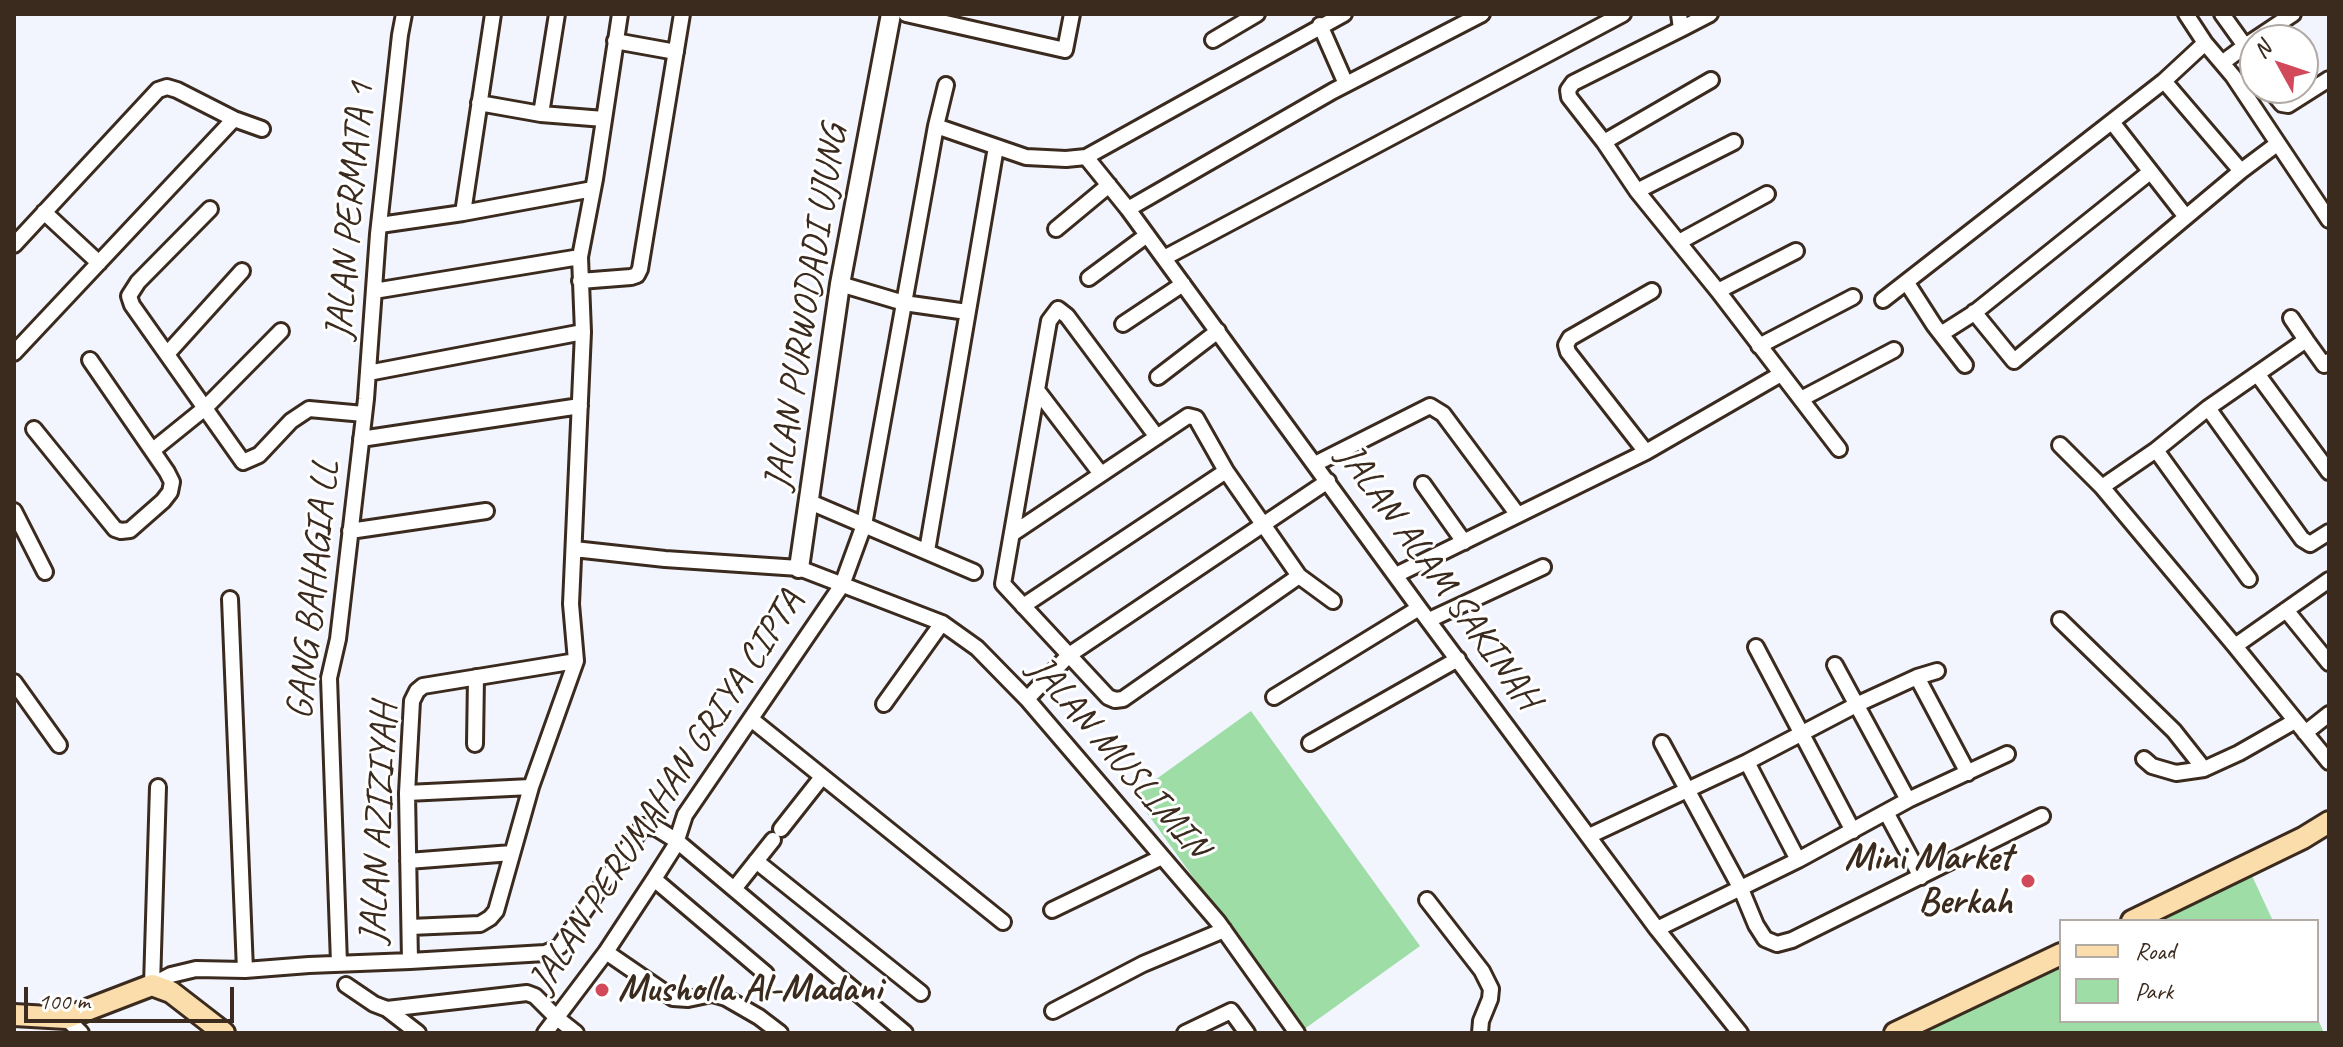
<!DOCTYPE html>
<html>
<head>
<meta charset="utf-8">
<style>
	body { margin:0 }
	#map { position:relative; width:2343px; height:1047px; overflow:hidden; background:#f2f5fe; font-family:Caveat,sans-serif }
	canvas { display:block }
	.frame { position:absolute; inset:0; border:16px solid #3b2a1e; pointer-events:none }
	.legend { position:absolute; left:2059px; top:919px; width:260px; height:104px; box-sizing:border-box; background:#fff; border:2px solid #b1aaa5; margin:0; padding:10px 14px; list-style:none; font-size:24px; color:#3b2a1e }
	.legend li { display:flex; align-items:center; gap:16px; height:40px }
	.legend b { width:40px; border:2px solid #b1aaa5 }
	.north { position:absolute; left:2239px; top:24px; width:80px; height:80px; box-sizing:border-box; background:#fff; border:2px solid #b1aaa5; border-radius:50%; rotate:310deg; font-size:22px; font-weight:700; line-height:32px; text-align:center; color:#3b2a1e }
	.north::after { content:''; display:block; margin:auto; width:28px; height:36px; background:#d1495b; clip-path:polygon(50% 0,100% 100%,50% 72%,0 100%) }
	.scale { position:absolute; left:24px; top:987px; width:210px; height:36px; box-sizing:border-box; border:4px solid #3b2a1e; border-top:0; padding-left:10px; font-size:24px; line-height:28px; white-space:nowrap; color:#3b2a1e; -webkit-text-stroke:6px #fff; paint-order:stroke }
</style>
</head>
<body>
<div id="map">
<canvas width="2343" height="1047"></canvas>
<div class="frame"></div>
<ul class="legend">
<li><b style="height:10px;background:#faddab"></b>Road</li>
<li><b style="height:22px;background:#9edda5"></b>Park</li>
</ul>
<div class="north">N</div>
<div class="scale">100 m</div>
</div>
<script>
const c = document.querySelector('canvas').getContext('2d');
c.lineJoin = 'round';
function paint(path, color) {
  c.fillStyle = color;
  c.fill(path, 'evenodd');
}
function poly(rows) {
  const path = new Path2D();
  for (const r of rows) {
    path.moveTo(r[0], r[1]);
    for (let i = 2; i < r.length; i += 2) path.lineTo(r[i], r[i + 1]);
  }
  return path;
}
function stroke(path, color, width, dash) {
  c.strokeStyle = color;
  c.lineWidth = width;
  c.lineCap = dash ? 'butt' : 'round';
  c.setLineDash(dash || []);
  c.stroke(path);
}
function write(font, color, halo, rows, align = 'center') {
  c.font = font + ' Caveat,sans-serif';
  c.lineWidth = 6;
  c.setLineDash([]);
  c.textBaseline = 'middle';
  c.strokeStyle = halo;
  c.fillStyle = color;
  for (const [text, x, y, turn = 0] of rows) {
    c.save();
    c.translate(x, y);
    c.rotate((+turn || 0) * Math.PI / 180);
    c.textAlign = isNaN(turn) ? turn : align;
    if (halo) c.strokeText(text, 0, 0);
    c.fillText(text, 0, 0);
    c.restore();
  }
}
paint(poly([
	[1251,711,1420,946,1303,1030,1134,795],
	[2247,865,2273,921,2128,921],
	[2061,953,2061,1021,2317,1021,2317,1017,2324,1033,1891,1033]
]), '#9edda5');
const street = poly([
	[906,14,1065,50,1072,14],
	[1679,14,1681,29,1573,83,1568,90,1569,97,1604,142,1637,191,1718,291,1839,449],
	[2186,14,2205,43,2233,76,2329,220],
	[2222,14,2245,46,2293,14],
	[1320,25,1346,84],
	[1681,29,1710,14],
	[1213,40,1257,14],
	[615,41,676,52],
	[2222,63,2245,46,2255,64],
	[2164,81,2205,43],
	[2269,88,2282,104,2288,105,2329,79],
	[479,103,541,114,604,119],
	[541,114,557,14],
	[2112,122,2186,217],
	[936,126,1026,157,1066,159,1086,157,1344,14],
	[1604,142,1711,80],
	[1086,157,1128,209,1419,608,1657,929,1740,1033],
	[1637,191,1734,142],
	[210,209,138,282,129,296,132,305,243,462,259,455,291,421,309,409,364,414],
	[1128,209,1333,91,1482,14],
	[44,212,99,263],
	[463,213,493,14],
	[380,225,463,213,593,189],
	[1056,229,1109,185],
	[1679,242,1767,194],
	[14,245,158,90,167,87,177,90,234,119,262,129],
	[1164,258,1623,14],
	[1089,278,1147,235],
	[580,281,631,277,637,275,640,269,682,14],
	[1907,283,1934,325,1965,365],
	[840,284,904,303,967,312],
	[374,291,580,257],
	[1718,291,1796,251],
	[1883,300,2164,81,2241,171],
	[1974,312,2014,361,2241,171,2277,144],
	[2291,318,2306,340],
	[1123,324,1183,284],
	[1941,334,1974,313,2150,172],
	[1759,346,1853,297],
	[14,353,234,119],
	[167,354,242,271],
	[368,373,583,332],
	[2258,375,2329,472],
	[1158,377,1218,331],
	[1037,390,1101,474],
	[1801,399,1894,350],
	[2208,408,2302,539,2310,544,2329,532],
	[34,429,115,529,121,531,130,530,163,501,170,492,172,482,167,472,90,360],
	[1157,437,1067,316,1058,309,1049,321,1003,584,1108,697,1115,700,1123,699,1299,576],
	[361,439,580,406],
	[2060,445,2102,487,2235,646,2329,762],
	[153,450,205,408,281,331],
	[2156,450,2249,579],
	[1646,452,1568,352,1566,345,1570,338,1652,291],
	[1315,464,1430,406,1443,414,1518,515],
	[1423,484,1464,542],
	[2102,487,2156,450,2208,408,2306,340,2324,365,2329,361],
	[810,502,974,572],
	[14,511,45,572],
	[350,531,486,511],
	[1012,534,1188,416,1196,418,1226,471,1299,576,1333,601],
	[574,549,665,559,799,568,942,623,977,648,1027,699,1218,922,1297,1033],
	[927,551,996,147],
	[1396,575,1646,452,1781,374],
	[230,599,245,970],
	[1023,606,1226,471],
	[2286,610,2329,663],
	[1429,620,1543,567],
	[2060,620,2174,731,2204,769,2239,753,2295,721],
	[2235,646,2329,580],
	[1756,647,1853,831],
	[1835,665,1908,800],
	[1917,677,1968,773],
	[14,682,59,745],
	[1274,697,1419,608],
	[1027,699,1069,655,1328,481],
	[884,704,942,623],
	[751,719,1003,922],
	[2305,733,2329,714],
	[1310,743,1458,659],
	[1662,743,1741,889,1756,925,1765,939,1777,944,1792,940,2042,816],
	[475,744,476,677],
	[2144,759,2152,766,2176,773,2204,769],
	[1747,762,1798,860],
	[158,787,152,985,171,975,196,969,245,970,309,965,410,961,407,793,412,701,417,691,423,686,576,661],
	[407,793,531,787],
	[1886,812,1921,877],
	[781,829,822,777],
	[1589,836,1747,762,1856,705,1917,677,1937,671],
	[408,861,512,853],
	[756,861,921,993],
	[654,879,766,974],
	[734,889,773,840],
	[1427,900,1482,971,1491,989,1490,999,1481,1021,1480,1033],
	[1052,910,1162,857],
	[410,927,480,924,490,918,496,911,531,787,576,661,571,604,583,332,580,257,595,179,620,14],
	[1657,929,1798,860,1908,800,2007,754],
	[606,952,673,998,688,999,712,994,726,998,759,1017,780,1033],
	[410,961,545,953,555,949,560,946,643,826,656,828,677,841,905,1033],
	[339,963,329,678,338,639,366,399,378,234,400,35,404,14],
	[346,985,374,1004,387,1009,527,993,535,996,557,1018,576,1033],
	[387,1009,418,1033],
	[1053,1011,1143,964,1224,930],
	[66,1018,81,1033],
	[545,1033,606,952,654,879,675,846,685,815,842,585,864,525,936,126,946,85],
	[1185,1033,1231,1011,1247,1033]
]);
const secondary = poly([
	[799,568,840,284,891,14]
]);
const primary = poly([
	[2132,921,2303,838,2329,822],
	[14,1015,66,1018,152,985,171,992,224,1033],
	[1895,1033,2061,954]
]);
stroke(street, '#3b2a1e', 20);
stroke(secondary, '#3b2a1e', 24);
stroke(primary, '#3b2a1e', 26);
stroke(street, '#fff', 14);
stroke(secondary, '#fff', 18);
stroke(primary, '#faddab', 20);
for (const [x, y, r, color] of [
	[2028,881,8,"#d1495b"],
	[602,990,8,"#d1495b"]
]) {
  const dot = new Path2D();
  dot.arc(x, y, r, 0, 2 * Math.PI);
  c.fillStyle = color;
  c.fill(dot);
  stroke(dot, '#fff', 3);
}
write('38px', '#3b2a1e', '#fff', [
	["JALAN PERMATA 1",351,211,-85],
	["JALAN PURWODADI UJUNG",807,308,-81],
	["JALAN ALAM SAKINAH",1438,577,54],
	["GANG BAHAGIA LL",314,590,-84],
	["JALAN MUSLIMIN",1118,758,49],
	["JALAN PERUMAHAN GRIYA CIPTA",667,792,-57],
	["JALAN AZIZIYAH",380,824,-87]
]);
write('bold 38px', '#3b2a1e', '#fff', [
	["Mini Market",2012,859],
	["Berkah",2012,903],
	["Musholla Al-Madani",618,990,"left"]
], 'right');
</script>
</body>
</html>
